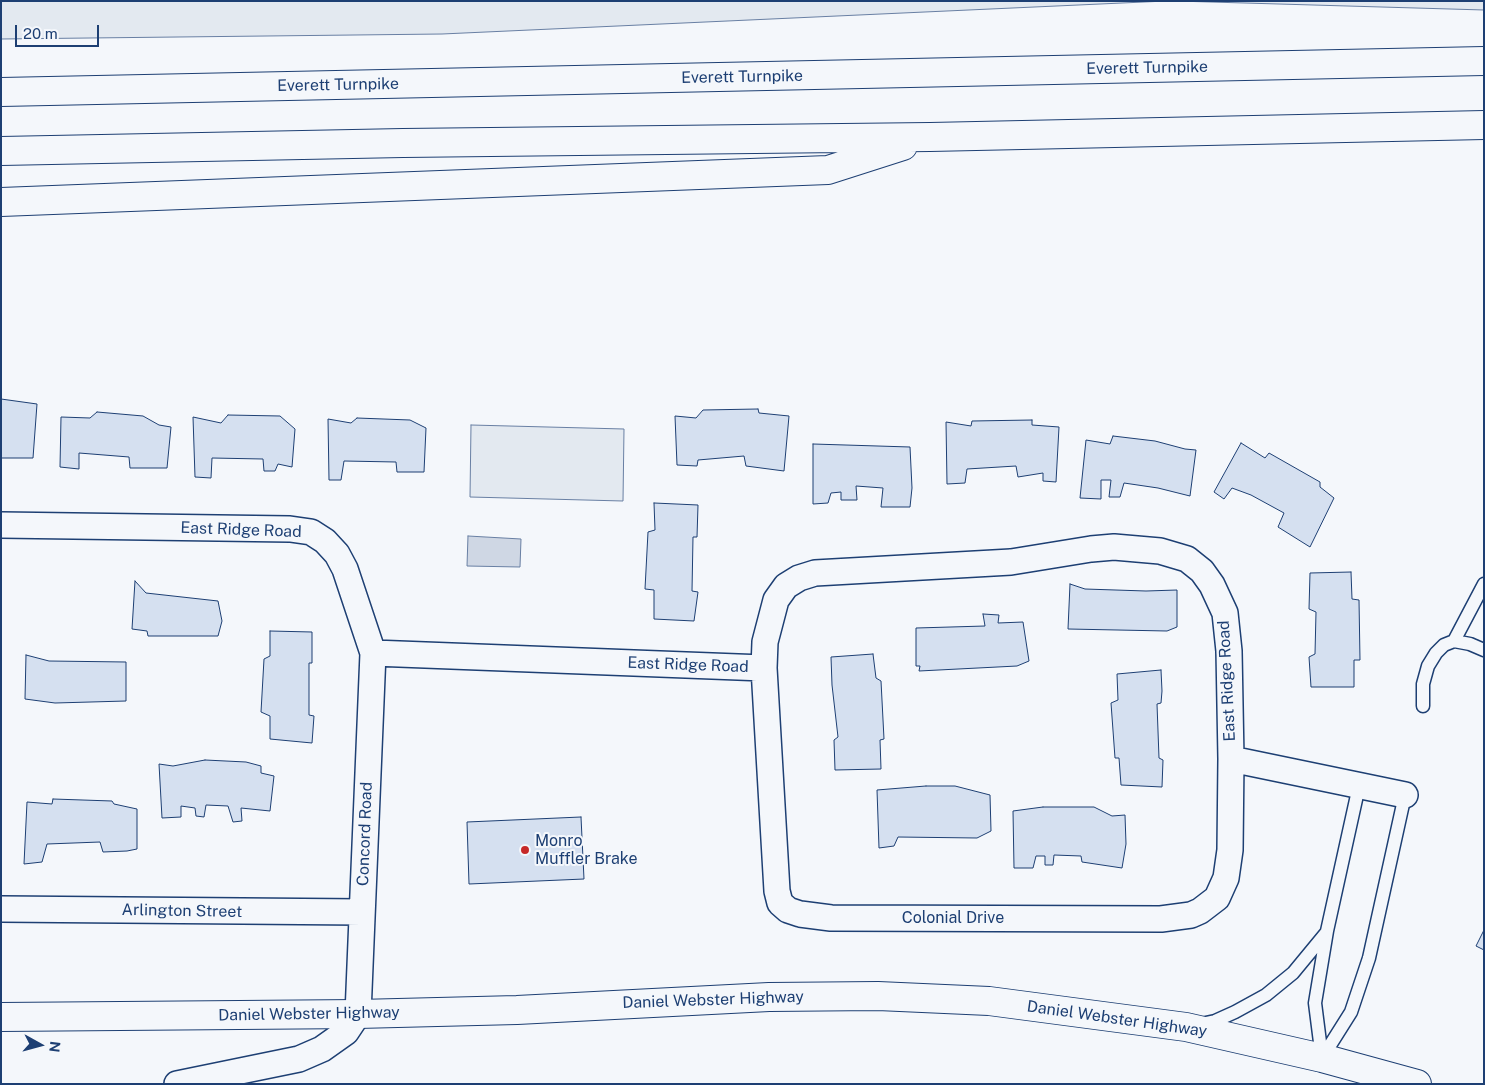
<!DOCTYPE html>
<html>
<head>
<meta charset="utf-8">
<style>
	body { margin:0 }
	#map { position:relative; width:1485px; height:1085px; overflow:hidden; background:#f4f7fb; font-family:"Public Sans",sans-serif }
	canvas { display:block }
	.frame { position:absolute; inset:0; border:2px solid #1d3f73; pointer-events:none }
	.north { position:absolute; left:15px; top:1020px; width:50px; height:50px; -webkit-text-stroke:4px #f4f7fb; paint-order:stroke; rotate:97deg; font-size:14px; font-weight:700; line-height:20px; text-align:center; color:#1d3f73 }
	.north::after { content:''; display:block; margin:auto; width:18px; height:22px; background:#1d3f73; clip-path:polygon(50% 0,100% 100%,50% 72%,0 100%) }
	.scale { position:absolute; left:15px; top:25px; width:84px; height:22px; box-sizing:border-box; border:2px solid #1d3f73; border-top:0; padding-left:6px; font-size:15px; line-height:18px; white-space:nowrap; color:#1d3f73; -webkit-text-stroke:4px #f4f7fb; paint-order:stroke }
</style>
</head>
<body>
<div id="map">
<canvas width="1485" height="1085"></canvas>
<div class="frame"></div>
<div class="north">N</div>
<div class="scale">20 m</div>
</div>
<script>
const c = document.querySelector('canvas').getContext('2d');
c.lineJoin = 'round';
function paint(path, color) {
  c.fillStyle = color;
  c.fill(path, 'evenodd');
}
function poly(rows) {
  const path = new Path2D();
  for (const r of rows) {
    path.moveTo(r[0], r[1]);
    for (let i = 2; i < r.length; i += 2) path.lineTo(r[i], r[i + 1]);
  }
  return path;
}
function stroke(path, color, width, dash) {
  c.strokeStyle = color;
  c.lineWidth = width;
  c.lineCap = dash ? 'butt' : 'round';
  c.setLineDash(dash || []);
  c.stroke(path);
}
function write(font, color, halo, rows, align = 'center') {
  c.font = font + ' "Public Sans",sans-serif';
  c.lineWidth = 4;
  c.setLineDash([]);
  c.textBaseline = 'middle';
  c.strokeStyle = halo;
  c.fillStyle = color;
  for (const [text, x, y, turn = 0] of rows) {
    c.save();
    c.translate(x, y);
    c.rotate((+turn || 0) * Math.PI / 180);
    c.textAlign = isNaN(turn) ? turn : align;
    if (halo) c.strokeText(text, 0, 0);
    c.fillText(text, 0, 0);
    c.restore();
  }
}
const green = poly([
	[1,1,1166,1,442,34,1,39,1,1],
	[1176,1,1484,1,1484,10,1176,1],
	[471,425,624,429,623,501,470,497,471,425]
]);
paint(green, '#e3e9f0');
stroke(green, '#687fa3', 1);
const water = poly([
	[468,536,521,539,520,567,467,566,468,536]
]);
paint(water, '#cfd7e4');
stroke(water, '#687fa3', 1);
const building = poly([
	[1,399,37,404,33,458,1,458,1,399],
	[758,409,759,413,789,416,784,471,746,466,744,456,698,460,697,466,677,465,675,416,696,418,703,410,758,409],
	[97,412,143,416,159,425,171,427,167,468,130,468,129,457,79,453,79,469,60,467,61,417,90,418,97,412],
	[228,415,280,416,295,429,292,467,278,464,275,471,264,471,263,459,212,458,211,478,195,477,193,417,221,423,228,415],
	[357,418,410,420,426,428,424,472,397,472,396,462,344,461,341,480,329,480,328,419,351,423,357,418],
	[1032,420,1032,425,1059,427,1056,482,1043,481,1043,473,1018,477,1016,466,967,469,965,483,947,484,946,422,971,426,972,421,1032,420],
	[1113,436,1155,441,1185,449,1196,450,1190,496,1158,488,1124,483,1120,497,1109,497,1111,480,1101,480,1101,499,1080,498,1086,440,1110,444,1113,436],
	[1241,443,1265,458,1269,453,1320,482,1320,487,1334,498,1310,547,1278,527,1284,513,1251,495,1232,488,1224,499,1214,492,1241,443],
	[813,444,910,447,912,488,910,507,881,507,883,488,856,486,857,500,841,500,841,492,831,493,828,503,813,504,813,444],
	[654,503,698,505,697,537,693,537,692,591,698,592,694,621,654,619,654,590,645,589,648,532,655,530,654,503],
	[1351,572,1352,599,1359,600,1360,660,1354,660,1354,687,1311,687,1309,657,1315,654,1316,612,1309,609,1310,573,1351,572],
	[135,581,146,593,218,601,222,621,218,636,148,636,147,631,132,629,135,581],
	[1070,584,1085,589,1146,591,1177,590,1177,627,1167,631,1068,629,1070,584],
	[983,614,999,615,998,623,1023,622,1029,661,1017,666,919,671,920,666,916,666,916,628,985,626,983,614],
	[270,631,312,632,312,663,309,663,309,715,314,716,312,743,270,739,270,716,261,712,264,659,270,656,270,631],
	[873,654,876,678,881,681,884,739,880,740,881,769,835,770,834,740,838,737,832,685,831,657,873,654],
	[26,655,49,661,126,662,126,701,55,703,25,699,26,655],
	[1161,670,1162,691,1161,703,1157,704,1159,758,1163,760,1162,787,1121,785,1119,758,1115,758,1111,703,1118,700,1117,674,1161,670],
	[205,760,246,762,261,766,261,773,274,776,270,811,241,808,242,821,233,822,228,806,206,805,204,817,196,816,195,808,181,806,181,817,162,818,159,764,173,766,205,760],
	[926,786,955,786,990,795,991,831,977,838,898,837,894,846,879,848,877,790,926,786],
	[53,799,112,801,114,804,137,809,137,849,127,851,103,852,100,842,47,844,42,862,24,864,27,802,52,804,53,799],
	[1043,807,1094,807,1112,816,1125,815,1126,844,1122,868,1082,862,1081,856,1054,855,1053,865,1045,865,1045,856,1036,856,1033,868,1014,868,1013,811,1043,807],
	[581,817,584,879,469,884,467,822,581,817],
	[1484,930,1484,950,1476,946,1484,930]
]);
paint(building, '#d5e0f0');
stroke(building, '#1d3f73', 1);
const lane = poly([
	[1454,641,1484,584],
	[1423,706,1423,684,1428,666,1436,653,1444,645,1454,641,1470,644,1484,650],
	[1201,1024,1215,1021,1235,1012,1266,995,1293,973,1326,933],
	[1322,1058,1351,1012,1369,958,1405,795],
	[1322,1058,1315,1003,1327,931,1359,786]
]);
const street = poly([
	[1,525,290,529,311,532,325,541,337,554,345,569,373,653,764,668,765,642,776,600,786,586,799,578,815,573,1011,562,1091,549,1114,547,1160,551,1187,559,1202,571,1212,585,1225,613,1229,651,1231,759,1405,795],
	[764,668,777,891,780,903,788,910,800,914,831,918,1161,919,1191,915,1200,911,1217,898,1226,878,1230,850,1231,759],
	[1,909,362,912],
	[177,1084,299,1059,322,1049,346,1032,358,1014,373,653]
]);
const primary = poly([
	[1,1017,358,1014,517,1010,769,997,878,996,989,1001,1186,1027,1322,1058,1417,1084]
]);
const highway = poly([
	[1,92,1484,61],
	[1,151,403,143,930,137,1484,125],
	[1,202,828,170,903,146]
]);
stroke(lane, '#1d3f73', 15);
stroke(street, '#1d3f73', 28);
stroke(primary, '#1d3f73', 30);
stroke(highway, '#1d3f73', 30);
stroke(lane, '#f4f7fb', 12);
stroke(street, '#f4f7fb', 25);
stroke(primary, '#f4f7fb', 28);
stroke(highway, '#f4f7fb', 28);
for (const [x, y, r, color] of [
	[525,850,5,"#c62828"]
]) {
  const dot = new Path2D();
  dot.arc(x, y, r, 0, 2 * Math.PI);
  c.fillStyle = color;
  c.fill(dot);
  stroke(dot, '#f4f7fb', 2);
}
write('16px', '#1d3f73', '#f4f7fb', [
	["Everett Turnpike",1147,68,-1],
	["Everett Turnpike",742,77,-1],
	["Everett Turnpike",338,85,-1],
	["East Ridge Road",241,530,2],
	["East Ridge Road",688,665,2],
	["East Ridge Road",1227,681,-93],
	["Concord Road",365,834,-88],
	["Arlington Street",182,911,1],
	["Colonial Drive",953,918],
	["Daniel Webster Highway",713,1000,-2],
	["Daniel Webster Highway",309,1014,-1],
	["Daniel Webster Highway",1117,1019,8]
]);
write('16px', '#1d3f73', '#f4f7fb', [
	["Monro",535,841],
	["Muffler Brake",535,859]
], 'left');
</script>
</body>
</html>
